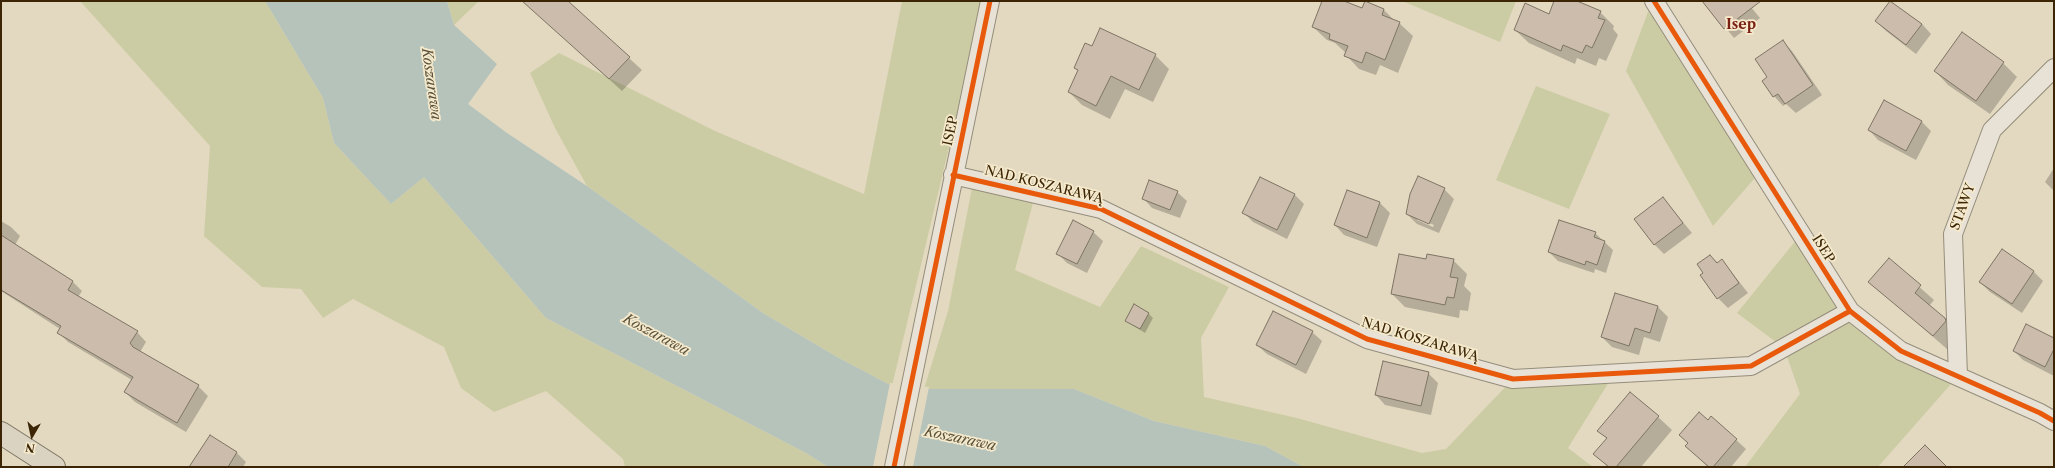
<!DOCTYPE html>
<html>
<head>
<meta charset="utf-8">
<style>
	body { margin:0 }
	#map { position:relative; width:2055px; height:468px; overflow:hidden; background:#e3d9c0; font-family:"Libre Caslon Text",serif }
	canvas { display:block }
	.frame { position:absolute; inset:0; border:2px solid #3b2505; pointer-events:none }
	.north { position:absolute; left:12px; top:416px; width:40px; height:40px; -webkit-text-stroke:3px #f6eacd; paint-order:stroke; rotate:189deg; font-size:11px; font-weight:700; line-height:16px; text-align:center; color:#3b2505 }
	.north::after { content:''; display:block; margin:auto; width:14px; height:18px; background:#3b2505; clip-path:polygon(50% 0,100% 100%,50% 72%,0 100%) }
</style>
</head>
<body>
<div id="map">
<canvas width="2055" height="468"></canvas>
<div class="frame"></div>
<div class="north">N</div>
</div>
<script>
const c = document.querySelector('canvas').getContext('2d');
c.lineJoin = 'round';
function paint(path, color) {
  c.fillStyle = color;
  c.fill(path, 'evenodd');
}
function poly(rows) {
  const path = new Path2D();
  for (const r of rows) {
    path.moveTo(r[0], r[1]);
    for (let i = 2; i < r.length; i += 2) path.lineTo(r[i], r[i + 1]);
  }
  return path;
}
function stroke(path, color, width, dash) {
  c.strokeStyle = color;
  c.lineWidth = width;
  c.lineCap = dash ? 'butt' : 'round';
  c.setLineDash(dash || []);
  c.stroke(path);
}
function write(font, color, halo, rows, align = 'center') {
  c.font = font + ' "Libre Caslon Text",serif';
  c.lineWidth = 3.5;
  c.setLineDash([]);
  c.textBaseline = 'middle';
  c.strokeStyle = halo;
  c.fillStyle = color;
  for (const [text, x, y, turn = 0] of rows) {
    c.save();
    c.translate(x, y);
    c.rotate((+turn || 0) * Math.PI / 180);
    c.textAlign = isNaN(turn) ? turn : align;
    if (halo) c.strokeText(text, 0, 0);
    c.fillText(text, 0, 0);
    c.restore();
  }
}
paint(poly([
	[80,1,265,1,323,98,334,143,391,204,424,177,546,318,806,453,828,467,625,467,623,459,546,391,494,412,461,388,444,347,353,299,323,318,301,289,262,287,204,236,210,146],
	[447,1,479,1,454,25],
	[902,1,984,1,892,386,837,357,763,313,587,186,555,128,530,73,559,53,715,131,864,194],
	[1402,1,1516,1,1500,42],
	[1652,1,1761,171,1713,226,1626,71],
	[1536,86,1610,114,1569,209,1496,180],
	[972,188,1033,192,1033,203,1015,270,1100,307,1141,246,1229,287,1201,338,1204,397,1297,418,1422,453,1446,449,1513,379,1614,374,1568,448,1593,467,1304,467,1265,446,1154,421,1074,389,924,389,948,311],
	[1801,234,1850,311,1958,376,1878,467,1745,467,1800,394,1784,348,1737,313]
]), '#cccca4');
paint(poly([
	[265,1,447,1,454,25,497,64,468,104,507,133,587,186,763,313,837,357,892,386,924,389,1074,389,1154,421,1265,446,1304,467,828,467,806,453,546,318,424,177,391,204,334,143,323,98]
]), '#b5c3bb');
paint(poly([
	[890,383,929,387,913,467,873,467]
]), '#e3d9c0');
paint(poly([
	[523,1,567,1,642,70,622,91],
	[1323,1,1330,1,1362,10,1384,10,1395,21,1399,23,1413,36,1398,73,1380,65,1376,75,1359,69,1346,55,1346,53,1335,43,1327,40,1313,27],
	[1556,1,1575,1,1600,12,1614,26,1613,29,1618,35,1606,61,1599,58,1596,66,1577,58,1575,64,1529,43,1515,30,1549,15],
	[1704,1,1746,1,1760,18,1734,38],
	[1891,2,1922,24,1931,34,1916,54,1886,31,1876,21],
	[1962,33,2003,63,2017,77,1990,114,1948,85,1935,71],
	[1782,41,1792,51,1822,95,1796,113,1786,104,1783,106,1774,96,1769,78],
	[1092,47,1155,55,1169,69,1153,102,1125,89,1110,119,1082,105,1069,92,1079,71,1075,68],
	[1885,101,1922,122,1931,131,1916,160,1878,140,1869,130],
	[2054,168,2054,191,2045,182],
	[1444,189,1454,199,1439,233,1417,224,1407,214],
	[1417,218,1434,225,1433,227,1417,220],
	[1347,191,1380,203,1390,213,1377,247,1344,235,1335,225],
	[1177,192,1187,201,1180,218,1152,208,1143,198],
	[1294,194,1304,204,1287,239,1253,222,1244,213],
	[1663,198,1692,233,1664,254,1654,244],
	[1,221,11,227,20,236,15,245,72,281,82,291,78,297,137,332,146,342,140,352,198,386,208,396,186,432,135,402,125,392,132,380,68,342,58,332,60,329,1,291],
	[1093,232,1103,241,1087,273,1067,263,1057,253],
	[1595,233,1613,250,1606,273,1595,269,1594,273,1558,261,1549,252],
	[2002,251,2034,272,2043,281,2022,313,1990,292,1980,282],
	[1710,256,1718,263,1722,260,1748,293,1728,308,1718,298,1704,273],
	[1427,260,1453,260,1467,274,1464,286,1471,293,1468,311,1460,310,1459,318,1405,307,1392,294],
	[1889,260,1934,300,1929,306,1959,333,1947,349,1870,282],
	[1616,295,1658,307,1668,317,1660,342,1644,337,1639,355,1612,347,1602,337],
	[1148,313,1153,318,1145,333,1126,321],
	[1312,332,1322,341,1306,374,1267,354,1257,345],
	[2054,339,2054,376,2023,360,2014,351],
	[1428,373,1438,383,1431,415,1385,405,1376,395],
	[1658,417,1672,430,1641,467,1608,467,1595,454,1607,439,1599,431],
	[1711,417,1746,449,1731,467,1708,467,1686,446,1688,443,1680,435,1708,421],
	[210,436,237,453,246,462,243,467,191,467]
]), '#0003');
const building = poly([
	[522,1,568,1,630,57,609,79,522,1],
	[1322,1,1344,1,1362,8,1365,1,1384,9,1382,15,1400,22,1385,60,1366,52,1362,63,1344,56,1348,46,1329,39,1330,34,1312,27,1322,1],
	[1554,1,1577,1,1601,11,1598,18,1605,20,1592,48,1586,45,1582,53,1563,45,1561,51,1514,30,1525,3,1549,14,1554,1],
	[1702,1,1761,1,1724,29,1702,1],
	[1890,1,1922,24,1906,45,1875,21,1890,1],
	[1100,28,1156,54,1139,90,1111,76,1096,106,1068,92,1078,70,1074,68,1085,43,1092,46,1100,28],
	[1962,32,2004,62,1976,101,1934,71,1962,32],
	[1783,40,1813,85,1785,104,1778,94,1773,97,1762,81,1767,77,1755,59,1783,40],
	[1884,100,1922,121,1906,151,1868,130,1884,100],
	[1418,176,1445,188,1429,224,1406,214,1410,194,1418,176],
	[1260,177,1295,194,1277,230,1242,213,1260,177],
	[1149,180,1178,191,1170,210,1142,199,1149,180],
	[1347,190,1380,202,1367,238,1334,225,1347,190],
	[1663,197,1683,223,1654,245,1634,219,1663,197],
	[1073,220,1094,231,1077,264,1056,254,1073,220],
	[1559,220,1596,232,1594,237,1605,241,1597,265,1586,261,1585,265,1548,252,1559,220],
	[1,235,73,281,68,290,138,331,130,343,133,347,199,385,177,423,124,392,133,377,57,333,61,326,1,290,1,235],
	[2002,249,2034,271,2012,304,1979,282,2002,249],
	[1399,254,1426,259,1427,254,1454,259,1450,277,1458,278,1454,298,1447,297,1445,305,1391,294,1399,254],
	[1710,255,1717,263,1722,259,1739,283,1717,299,1700,275,1703,273,1697,264,1710,255],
	[1889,258,1921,285,1915,293,1945,318,1946,321,1933,336,1868,282,1889,258],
	[1615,293,1658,306,1650,333,1635,328,1629,346,1601,337,1615,293],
	[1134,304,1149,313,1140,329,1125,321,1134,304],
	[1273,311,1313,331,1296,365,1256,345,1273,311],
	[2026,324,2054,338,2054,349,2045,367,2013,351,2026,324],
	[1383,361,1429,372,1421,406,1375,395,1383,361],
	[1630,392,1659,416,1616,467,1609,467,1593,454,1607,438,1597,431,1630,392],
	[1699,412,1708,420,1711,416,1737,439,1713,467,1709,467,1685,446,1688,443,1679,435,1699,412],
	[210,435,237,452,228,467,189,467,210,435],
	[1925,445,1947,467,1903,467,1925,445]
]);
paint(building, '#ccbcac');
stroke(building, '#7d7463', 1);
const minor = poly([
	[1654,1,1850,311,1901,351,2040,413,2054,421],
	[953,175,1101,209,1367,339,1513,379,1751,366,1850,311],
	[1958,376,1953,234,1992,130,2054,68],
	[894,467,990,1]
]);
const primary = poly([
	[1,433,54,467]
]);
stroke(minor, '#958d7b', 20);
stroke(primary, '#7d7463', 24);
stroke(minor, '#e8e2d6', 18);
stroke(primary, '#dbd3c1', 22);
stroke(poly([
	[1654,1,1850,311,1901,351,2040,413,2054,421],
	[953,175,1101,209,1367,339,1513,379,1751,366,1850,311],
	[894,467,990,1]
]), '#e8590c', 5);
write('13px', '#3b2505', '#f6eacd', [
	["ISEP",951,131,-78],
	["NAD KOSZARAWĄ",1044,185,14],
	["STAWY",1963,207,-70],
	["ISEP",1823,249,58],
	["NAD KOSZARAWĄ",1420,340,17]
]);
write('bold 14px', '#7a1f14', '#f6eacd', [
	["Isep",1741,25]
]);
write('italic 14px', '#5a513b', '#f6eacd', [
	["Koszarawa",431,84,82],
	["Koszarawa",656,335,28],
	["Koszarawa",960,439,12]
]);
</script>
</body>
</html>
